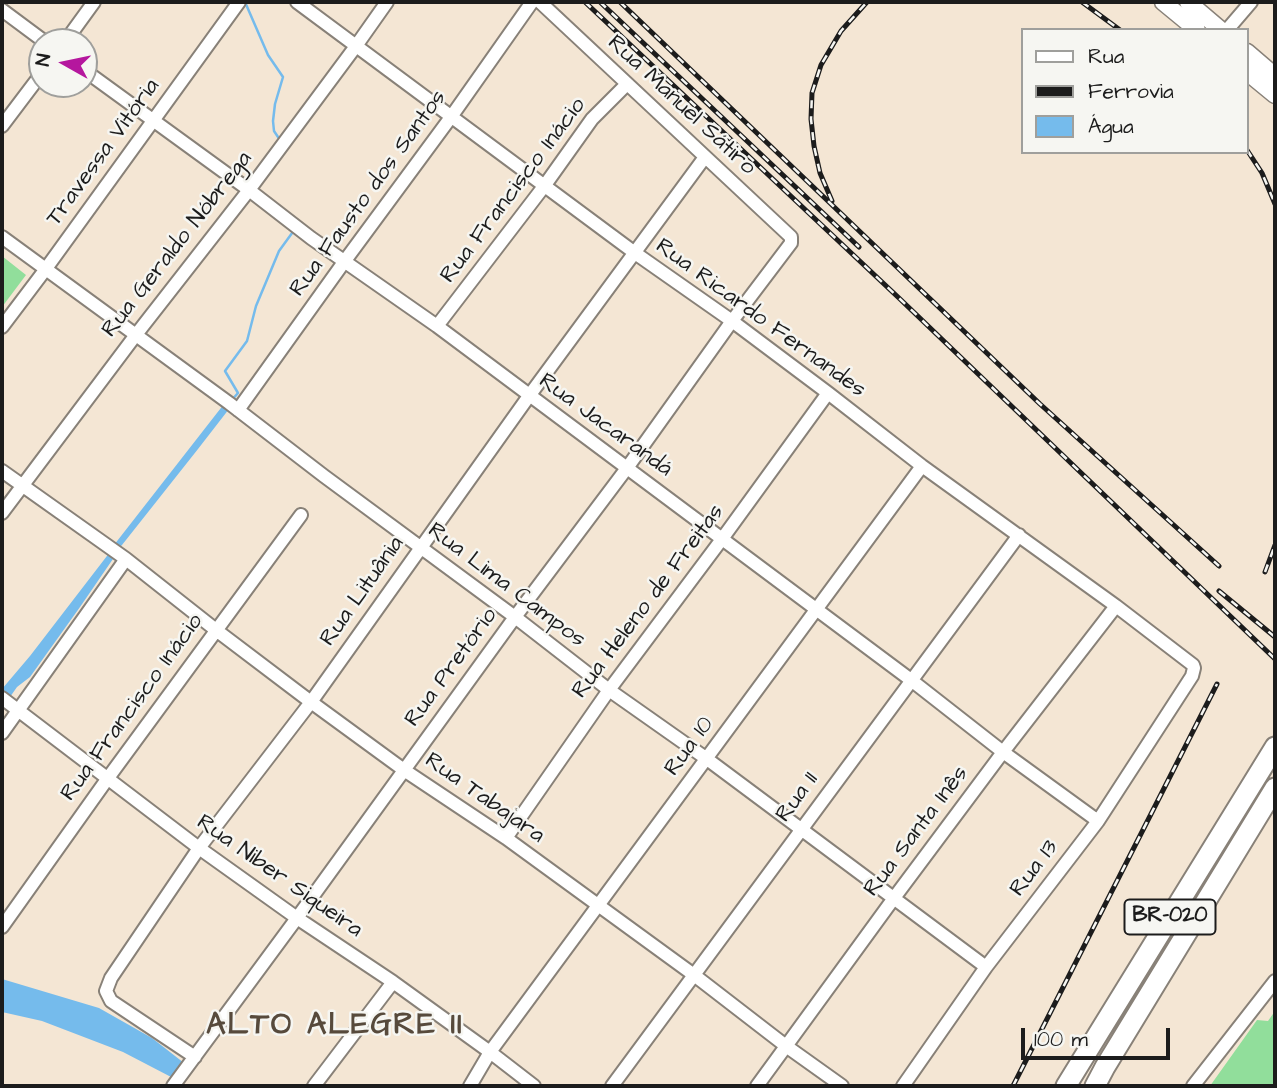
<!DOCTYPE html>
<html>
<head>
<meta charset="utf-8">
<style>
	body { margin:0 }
	#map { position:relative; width:1277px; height:1088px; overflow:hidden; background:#f4e6d4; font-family:"Architects Daughter",sans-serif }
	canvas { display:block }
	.frame { position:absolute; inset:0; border:4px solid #1c1c1c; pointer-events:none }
	.legend { position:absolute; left:1021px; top:28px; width:228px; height:126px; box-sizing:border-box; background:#f6f6f2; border:2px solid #9f9f9c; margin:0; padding:9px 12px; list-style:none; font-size:21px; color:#1c1c1c }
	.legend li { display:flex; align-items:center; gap:14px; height:35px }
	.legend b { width:35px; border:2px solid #9f9f9c }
	.north { position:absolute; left:28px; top:28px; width:70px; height:70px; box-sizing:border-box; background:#f6f6f2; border:2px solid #9f9f9c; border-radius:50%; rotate:279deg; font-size:19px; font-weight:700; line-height:28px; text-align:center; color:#1c1c1c }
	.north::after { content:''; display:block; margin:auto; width:24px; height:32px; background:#b5179e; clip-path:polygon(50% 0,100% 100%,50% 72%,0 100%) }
	.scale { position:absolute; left:1021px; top:1028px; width:149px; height:32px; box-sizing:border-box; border:4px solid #1c1c1c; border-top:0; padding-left:9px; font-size:21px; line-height:24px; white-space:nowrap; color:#1c1c1c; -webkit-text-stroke:5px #f6f6f2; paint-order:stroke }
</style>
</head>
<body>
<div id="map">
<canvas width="1277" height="1088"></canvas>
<div class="frame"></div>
<ul class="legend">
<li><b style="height:9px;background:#fff"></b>Rua</li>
<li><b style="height:9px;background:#1c1c1c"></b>Ferrovia</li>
<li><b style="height:19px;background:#75bbec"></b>Água</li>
</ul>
<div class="north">N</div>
<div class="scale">100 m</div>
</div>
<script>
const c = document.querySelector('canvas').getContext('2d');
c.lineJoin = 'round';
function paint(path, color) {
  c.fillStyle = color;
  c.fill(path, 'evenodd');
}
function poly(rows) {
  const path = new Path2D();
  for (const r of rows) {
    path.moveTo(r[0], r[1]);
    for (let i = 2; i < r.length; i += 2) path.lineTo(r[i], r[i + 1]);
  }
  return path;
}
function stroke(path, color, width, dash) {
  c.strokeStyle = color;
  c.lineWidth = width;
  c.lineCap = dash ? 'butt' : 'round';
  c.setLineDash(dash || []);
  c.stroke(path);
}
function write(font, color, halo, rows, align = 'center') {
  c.font = font + ' "Architects Daughter",sans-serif';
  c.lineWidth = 5;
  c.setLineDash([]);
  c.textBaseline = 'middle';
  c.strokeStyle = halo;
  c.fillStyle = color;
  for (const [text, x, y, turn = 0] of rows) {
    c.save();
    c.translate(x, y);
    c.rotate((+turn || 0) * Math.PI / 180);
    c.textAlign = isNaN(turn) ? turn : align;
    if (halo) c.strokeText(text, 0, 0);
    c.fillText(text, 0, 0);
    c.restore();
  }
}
paint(poly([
	[2,256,26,275,2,307],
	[1275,1011,1275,1086,1210,1086,1257,1020,1268,1021]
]), '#91de9b');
paint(poly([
	[224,404,229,409,198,449,122,545,119,548,114,545],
	[110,552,115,556,80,607,30,677,17,687,10,697,2,689,30,656],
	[2,979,99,1008,152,1038,184,1063,173,1078,123,1052,42,1021,2,1012]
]), '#75bbec');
stroke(poly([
	[245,2,268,55,283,77,275,104,273,121,274,131,280,140],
	[231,401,238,393,225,371,247,341,256,306,279,251,295,229]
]), '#75bbec', 2.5);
const minor = poly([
	[297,2,635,253,732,321,828,393,922,466,1116,606,1193,665,1194,668,1192,676,1098,821,986,967,903,1086],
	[2,10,45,42],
	[1227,30,1251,2],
	[65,42,94,2],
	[84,70,249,190,311,238,437,326,911,680,1003,752,1098,821],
	[2,126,42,73],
	[2,237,229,403,324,476,515,617,609,690,707,759,986,967],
	[437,326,545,185,592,119,627,84],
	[2,327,45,270,239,2],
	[238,410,344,262,451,117,532,2],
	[2,471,126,559,216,630,311,702,404,770,506,838,694,975,786,1046,842,1086],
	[2,513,135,336,249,190,356,46,387,2],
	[2,698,199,848,297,918,393,982,490,1052,534,1086],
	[2,733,126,559],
	[506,838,609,690,722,539,828,393],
	[2,927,108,778,301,515],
	[195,1057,111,1001,106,991,111,978,199,848,311,702,529,396,705,157],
	[173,1086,297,918,515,617,627,468,732,321,791,243,791,237,540,2],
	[314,1086,393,982],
	[470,1086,490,1052,922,466],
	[612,1086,1019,535],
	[757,1086,894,898,1003,752,1116,606],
	[1193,1086,1275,981]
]);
const tertiary = poly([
	[1163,2,1197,30],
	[1188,2,1221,30],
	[1247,52,1275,76],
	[1247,72,1275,95]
]);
const trunk = poly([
	[1066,1086,1275,747],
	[1095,1086,1105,1067,1275,788]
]);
stroke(minor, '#888178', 16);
stroke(tertiary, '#888178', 19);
stroke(trunk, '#888178', 23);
stroke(minor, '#fff', 12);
stroke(tertiary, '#fff', 16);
stroke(trunk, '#fff', 19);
const rail = poly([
	[585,2,900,299,1275,659],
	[600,2,859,247],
	[620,2,1040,404,1219,566],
	[1082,2,1120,30],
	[1247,150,1262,173,1275,204],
	[832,201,820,173,814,146,811,119,812,93,821,65,841,31,867,2],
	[1265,572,1275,545],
	[1219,591,1275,637],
	[1013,1086,1217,684]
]);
stroke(rail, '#1c1c1c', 5);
stroke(rail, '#f6f6f2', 2.5, [8]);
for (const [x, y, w] of [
	[1170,917,91]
]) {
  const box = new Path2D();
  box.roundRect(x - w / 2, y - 17.5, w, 35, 5);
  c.fillStyle = '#f6f6f2';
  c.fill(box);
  stroke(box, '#1c1c1c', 2);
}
write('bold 21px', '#1c1c1c', null, [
	["BR-020",1170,917]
]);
write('23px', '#1c1c1c', '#f6f6f2', [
	["Rua Manuel Sátiro",681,106,43],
	["Travessa Vitória",104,153,-54],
	["Rua Francisco Inácio",514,191,-53],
	["Rua Fausto dos Santos",369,194,-54],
	["Rua Geraldo Nóbrega",178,245,-52],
	["Rua Ricardo Fernandes",760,319,36],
	["Rua Jacarandá",605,426,36],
	["Rua Lima Campos",506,586,37],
	["Rua Lituânia",363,592,-55],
	["Rua Heleno de Freitas",649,602,-53],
	["Rua Pretório",452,668,-54],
	["Rua Francisco Inácio",133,708,-54],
	["Rua 10",690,747,-54],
	["Rua 11",798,798,-54],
	["Rua Tabajara",484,799,35],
	["Rua Santa Inês",917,832,-53],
	["Rua 13",1035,869,-53],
	["Rua Niber Siqueira",279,877,35]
]);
c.letterSpacing = '2px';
write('bold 30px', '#574a3c', '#f6f6f2', [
	["ALTO ALEGRE II",335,1027]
]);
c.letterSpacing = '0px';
</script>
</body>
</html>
